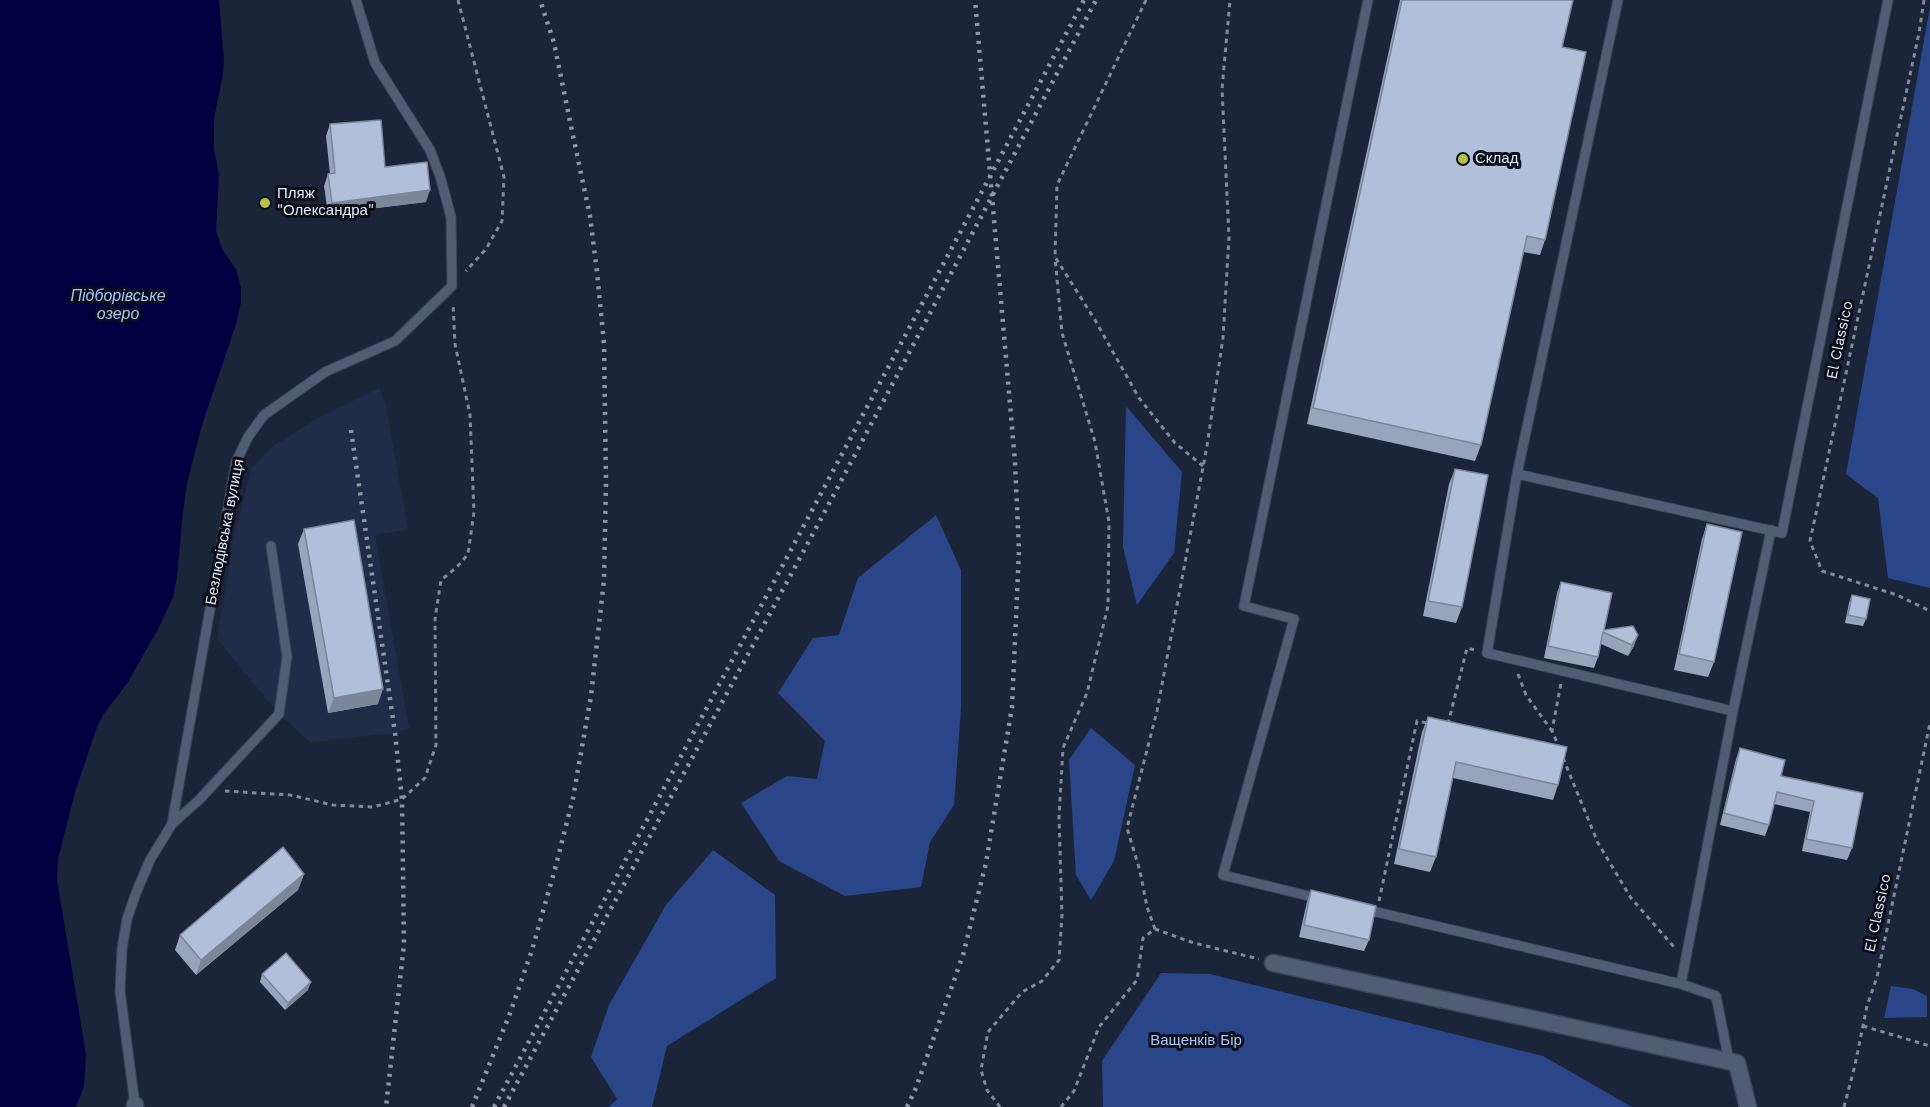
<!DOCTYPE html>
<html>
<head>
<meta charset="utf-8">
<style>
	body { margin:0 }
	canvas { display:block; background:#1b253a }
</style>
</head>
<body>
<canvas width="1930" height="1107"></canvas>
<script>
const c = document.querySelector('canvas').getContext('2d');
c.lineJoin = 'round';
function paint(path, color) {
  c.fillStyle = color;
  c.fill(path, 'evenodd');
}
function poly(rows) {
  const path = new Path2D();
  for (const r of rows) {
    path.moveTo(r[0], r[1]);
    for (let i = 2; i < r.length; i += 2) path.lineTo(r[i], r[i + 1]);
  }
  return path;
}
function stroke(path, color, width, dash) {
  c.strokeStyle = color;
  c.lineWidth = width;
  c.lineCap = dash ? 'butt' : 'round';
  c.setLineDash(dash || []);
  c.stroke(path);
}
function write(font, color, halo, rows, align = 'center') {
  c.font = font + ' "Work Sans",sans-serif';
  c.lineWidth = 6;
  c.setLineDash([]);
  c.textBaseline = 'middle';
  c.strokeStyle = halo;
  c.fillStyle = color;
  for (const [text, x, y, turn = 0] of rows) {
    c.save();
    c.translate(x, y);
    c.rotate((+turn || 0) * Math.PI / 180);
    c.textAlign = isNaN(turn) ? turn : align;
    if (halo) c.strokeText(text, 0, 0);
    c.fillText(text, 0, 0);
    c.restore();
  }
}
paint(poly([
	[379,388,385,401,408,529,375,535,409,728,395,733,310,742,279,714,217,639,234,535,252,468,272,447,318,418]
]), '#212d48');
paint(poly([
	[1930,7,1930,588,1888,578,1878,498,1846,474],
	[1126,406,1182,472,1174,553,1137,605,1123,547],
	[936,515,961,570,961,708,954,805,930,842,921,887,845,896,779,861,741,803,787,776,817,779,825,741,778,693,813,638,839,635,858,578],
	[1091,728,1135,765,1114,861,1091,900,1076,875,1069,760],
	[713,850,775,895,776,978,667,1046,652,1107,609,1107,617,1099,591,1057,609,1005,666,905],
	[1161,973,1210,974,1543,1056,1632,1107,1103,1107,1102,1061],
	[1891,986,1913,989,1927,996,1927,1017,1884,1018]
]), '#2a4689');
paint(poly([
	[0,0,219,0,224,59,223,73,214,119,214,149,219,174,216,231,222,249,236,269,241,288,241,302,236,324,202,425,187,483,183,512,177,577,173,597,158,629,128,682,103,715,97,727,75,792,58,859,57,880,86,1054,84,1086,76,1107,0,1107]
]), '#000041');
const service = poly([
	[1618,0,1517,474,1782,533,1888,0],
	[1517,474,1487,653,1733,711,1771,530],
	[172,824,199,800,279,714,287,657,271,546],
	[1321,899,1223,875,1294,619,1244,606,1368,0],
	[1364,909,1681,984,1733,711],
	[1681,984,1716,996,1729,1061],
	[135,1105,120,991,122,949,127,919,136,893,150,860,172,824,236,462,248,437,264,415,325,372,395,341,452,286,451,217,440,176,430,150,375,63,356,0]
]);
const minor = poly([
	[1273,963,1737,1063,1748,1107],
	[135,1105,135,1107]
]);
stroke(service, '#3c4355', 11);
stroke(minor, '#3c4355', 19);
stroke(poly([
	[458,0,504,177,502,221,486,249,466,271],
	[1146,0,1057,185,1055,257,1095,320,1139,398,1175,443,1203,466],
	[1924,0,1919,33,1810,541,1822,571,1897,595,1930,611],
	[1518,674,1526,695,1552,731],
	[1448,724,1467,648,1475,650],
	[1560,749,1552,731,1561,683],
	[1563,758,1598,843,1631,898,1674,947],
	[225,791,290,795,333,805,373,807,402,799,425,778,436,745,435,619,441,580,457,567,468,554,474,512,470,415,455,344,453,303],
	[1379,901,1417,721,1427,723],
	[1155,929,1147,907,1140,871,1127,828,1157,711,1207,446,1223,338,1229,237,1222,89,1230,0],
	[1863,1026,1930,1046],
	[1000,1107,987,1090,981,1070,988,1032,1022,992,1042,981,1059,960,1062,915,1059,817,1063,748,1087,693,1108,606,1109,522,1095,442,1062,333,1055,257],
	[1061,1107,1074,1091,1099,1027,1137,980,1143,938,1155,929,1194,943,1259,959],
	[1844,1107,1855,1065,1867,1006,1877,977,1930,723]
]), '#81899b', 3, [4.5, 4.5]);
stroke(service, '#515d75', 9);
stroke(minor, '#515d75', 16);
stroke(poly([
	[351,430,395,733,402,799,404,944,386,1107],
	[472,1107,509,1016,532,950,555,869,573,798,591,696,604,580,606,482,604,343,597,272,590,216,572,131,554,43,540,0],
	[494,1107,1084,0],
	[504,1107,823,515,1096,0],
	[907,1107,916,1088,963,955,986,863,1012,707,1019,551,1015,462,975,0]
]), '#8e96a8', 4.5, [3, 6]);
paint(poly([
	[1400,0,1573,0,1562,47,1545,240,1540,255,1523,252,1481,445,1475,461,1307,424],
	[330,124,385,167,426,202,328,214,324,186,328,174,330,174,326,136],
	[1455,469,1462,607,1456,623,1423,616,1449,484],
	[1707,524,1714,662,1708,677,1674,670,1702,539],
	[304,529,378,704,328,713,298,544],
	[1561,582,1604,630,1634,646,1628,656,1601,644,1598,657,1594,668,1544,658,1557,593],
	[1852,595,1866,619,1863,626,1845,623,1849,603],
	[1428,717,1558,785,1553,800,1453,778,1436,857,1430,872,1394,864,1422,732],
	[1740,748,1781,776,1863,793,1852,848,1847,860,1802,851,1810,812,1774,804,1769,825,1765,836,1720,825,1736,759],
	[304,874,298,890,196,975,175,950,180,935],
	[1311,890,1369,940,1364,951,1299,937,1307,902],
	[262,974,308,990,285,1010,260,982]
]), '#98a4bc');
paint(poly([
	[430,190,426,202,328,214,332,203],
	[1638,635,1634,646,1628,656,1632,645],
	[383,689,378,704,328,713,334,698],
	[304,874,298,890,196,975,201,960],
	[311,982,308,990,285,1010,288,1003]
]), '#7c8699');
const building = poly([
	[1402,0,1573,0,1562,47,1586,52,1545,240,1527,236,1481,445,1313,408,1402,0],
	[381,120,385,167,427,162,430,190,332,203,328,174,335,173,330,124,381,120],
	[1455,469,1488,475,1462,607,1428,601,1455,469],
	[354,520,383,689,334,698,304,529,354,520],
	[1707,524,1742,532,1714,662,1679,654,1707,524],
	[1561,582,1612,593,1604,630,1633,626,1638,635,1632,645,1603,632,1598,657,1548,646,1561,582],
	[1852,595,1870,599,1866,619,1848,615,1852,595],
	[1428,717,1567,747,1558,785,1456,762,1436,857,1399,849,1428,717],
	[1740,748,1785,760,1781,776,1863,793,1852,848,1806,839,1814,801,1777,792,1769,825,1724,813,1740,748],
	[283,847,304,874,201,960,180,935,283,847],
	[1311,890,1376,906,1369,940,1304,925,1311,890],
	[286,953,311,982,288,1003,262,974,286,953]
]);
paint(building, '#b1bfdb');
stroke(building, '#7c8699', 1.5);
for (const [x, y, r, color] of [
	[1463,159,6,"#b5c249"],
	[265,203,6,"#b5c249"]
]) {
  const dot = new Path2D();
  dot.arc(x, y, r, 0, 2 * Math.PI);
  c.fillStyle = color;
  c.fill(dot);
  stroke(dot, '#0a0e18', 2);
}
write('15px', '#e5ecfb', '#0a0e18', [
	["Склад",1475,159],
	["Пляж",277,194],
	["\"Олександра\"",277,211]
], 'left');
write('15px', '#e5ecfb', '#0a0e18', [
	["El Classico",1840,340,-78],
	["Безлюдівська вулиця",225,532,-79],
	["El Classico",1878,913,-78]
]);
write('15px', '#a9c5ff', '#0a0e18', [
	["Ващенків Бір",1196,1041]
]);
write('italic 16px', '#a7c3fd', '#0a0e18', [
	["Підборівське",118,296],
	["озеро",118,314]
]);
</script>
</body>
</html>
